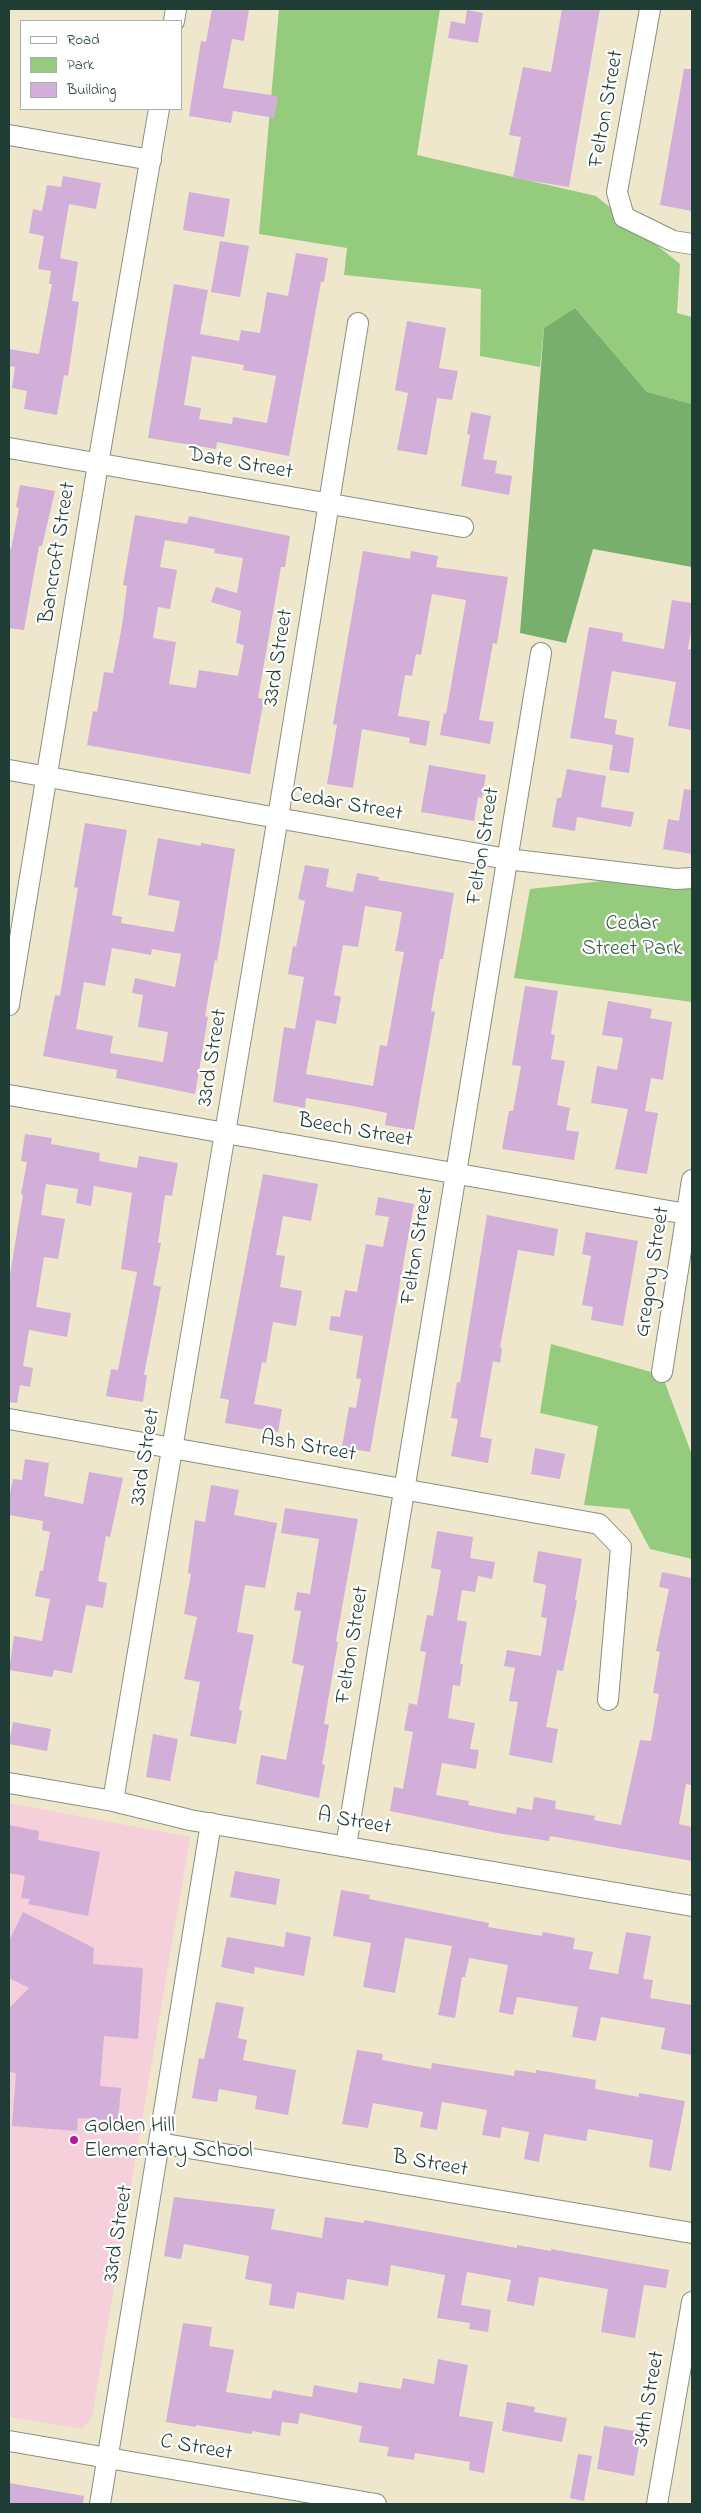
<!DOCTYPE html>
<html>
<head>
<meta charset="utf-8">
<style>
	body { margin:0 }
	#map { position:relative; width:701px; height:2513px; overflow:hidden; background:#eee7cc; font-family:"Indie Flower",sans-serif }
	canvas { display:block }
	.frame { position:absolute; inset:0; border:10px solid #1f3d34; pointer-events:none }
	.legend { position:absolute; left:20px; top:20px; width:162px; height:90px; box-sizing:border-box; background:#fff; border:1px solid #a5b1ae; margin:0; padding:6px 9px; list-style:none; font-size:15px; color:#1f3d34 }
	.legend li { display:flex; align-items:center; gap:10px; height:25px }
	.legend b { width:25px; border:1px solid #a5b1ae }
</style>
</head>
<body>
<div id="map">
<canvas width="701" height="2513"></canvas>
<div class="frame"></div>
<ul class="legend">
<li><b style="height:6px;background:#fff"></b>Road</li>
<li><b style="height:14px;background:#95cb7d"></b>Park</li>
<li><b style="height:14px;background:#d2afd8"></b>Building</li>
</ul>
</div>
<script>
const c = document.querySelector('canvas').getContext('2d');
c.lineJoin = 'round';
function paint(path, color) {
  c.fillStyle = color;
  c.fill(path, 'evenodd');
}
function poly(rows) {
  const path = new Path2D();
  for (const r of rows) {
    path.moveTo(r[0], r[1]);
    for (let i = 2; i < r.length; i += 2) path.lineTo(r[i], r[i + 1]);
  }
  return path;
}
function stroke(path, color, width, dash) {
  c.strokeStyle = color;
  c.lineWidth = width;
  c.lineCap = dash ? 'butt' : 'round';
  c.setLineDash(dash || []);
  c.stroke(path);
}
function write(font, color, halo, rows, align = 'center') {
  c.font = font + ' "Indie Flower",sans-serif';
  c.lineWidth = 4.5;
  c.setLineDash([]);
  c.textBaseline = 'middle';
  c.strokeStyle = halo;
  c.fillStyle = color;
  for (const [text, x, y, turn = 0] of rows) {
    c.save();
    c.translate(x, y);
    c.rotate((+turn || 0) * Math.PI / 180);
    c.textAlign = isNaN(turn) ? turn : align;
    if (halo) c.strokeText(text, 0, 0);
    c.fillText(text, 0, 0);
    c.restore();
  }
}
paint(poly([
	[9,1803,190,1837,92,2417,82,2429,9,2417]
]), '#f5cfd9');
paint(poly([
	[279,9,440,9,417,155,596,196,680,264,677,313,692,317,692,404,647,392,575,308,544,328,540,367,480,356,481,289,344,275,347,248,259,234],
	[612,880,692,885,692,1002,514,978,530,889],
	[551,1344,662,1375,692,1455,692,1559,650,1549,629,1509,584,1505,598,1426,540,1413]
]), '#95cb7d');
paint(poly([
	[575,308,647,392,692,404,692,567,593,549,566,643,520,633,544,328]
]), '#78af6c');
paint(poly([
	[212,9,249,9,244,41,232,39,223,88,278,96,274,118,233,111,231,123,189,116,201,41,206,42],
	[562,9,600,9,569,187,513,178,521,137,509,135,523,67,551,72],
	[467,10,483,13,478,43,448,38,451,21,465,24],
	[684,69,692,69,692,211,660,205],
	[63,176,101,183,96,209,69,204,60,258,78,262,72,301,79,302,68,376,64,375,57,415,24,409,27,391,12,388,15,367,9,366,9,349,39,354,52,284,49,284,51,271,38,269,44,236,29,233,33,209,42,211,47,185,61,187],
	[189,192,230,199,224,237,183,230],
	[220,241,249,246,240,297,211,292],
	[296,253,328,258,324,282,321,282,289,456,217,442,216,449,148,438,174,284,208,290,200,334,239,341,241,330,260,333,267,292,288,296],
	[192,356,244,365,243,370,276,376,267,423,233,417,232,424,199,419,201,408,184,405],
	[407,321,446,328,439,368,458,371,452,400,437,398,427,455,397,450,408,393,395,390],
	[471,412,491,416,483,459,497,461,495,473,512,476,509,495,461,486,470,435,467,434],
	[20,485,55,491,42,546,39,546,24,630,9,628,9,548,11,549,19,508,16,507],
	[135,515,187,524,189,516,290,536,285,567,281,567,258,698,264,699,250,774,87,745,93,711,97,712,104,672,113,673,122,626,127,586,123,585],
	[165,540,215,549,214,553,243,558,237,593,216,587,211,602,241,611,236,643,244,645,238,676,199,670,196,688,169,684,176,642,153,638,158,607,170,609,177,570,160,567],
	[363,551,410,559,411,551,438,556,436,567,508,577,497,644,493,643,479,720,494,722,490,744,440,735,444,713,446,714,466,600,432,594,421,655,416,654,412,676,405,675,398,716,430,721,426,746,409,743,410,738,362,729,353,788,327,784,337,725,333,724],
	[672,600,692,603,692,625,688,649,692,650,692,730,668,726,676,682,612,671,604,718,617,720,615,734,634,738,629,773,609,770,613,745,570,738,589,627,623,633,622,641,664,649],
	[429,765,486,775,482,798,478,797,474,821,421,812],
	[567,769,606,776,601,807,634,812,631,827,577,817,575,831,552,827,557,798,561,798],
	[684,789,692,790,692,854,663,849,668,819,679,821],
	[85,823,127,830,112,915,122,917,121,923,174,932,180,901,148,895,158,838,201,846,201,843,235,849,217,961,215,960,205,1016,208,1017,195,1094,116,1078,117,1070,43,1056,55,995,60,996,78,888,74,887],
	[112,948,151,955,152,949,181,954,175,987,135,978,132,993,143,995,138,1027,168,1032,163,1062,110,1053,113,1036,76,1029,84,982,105,986],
	[305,865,329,869,326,887,353,892,357,873,379,877,378,880,454,893,443,959,440,959,431,1011,435,1012,414,1130,385,1125,387,1113,353,1106,306,1098,305,1108,273,1102,284,1027,295,1029,304,977,288,974,293,946,296,947,305,901,298,899],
	[365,906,402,912,395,951,404,952,387,1046,380,1045,373,1086,306,1074,316,1020,336,1024,341,997,334,995,343,945,358,947],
	[525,986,558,991,551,1034,555,1035,551,1059,565,1061,557,1105,570,1108,566,1130,579,1132,574,1160,502,1149,509,1111,513,1111,521,1066,512,1065],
	[608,1001,652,1009,650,1018,672,1022,663,1080,651,1078,645,1111,658,1113,647,1174,615,1169,628,1109,591,1103,597,1066,617,1070,623,1038,602,1035],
	[25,1134,52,1138,51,1144,100,1153,99,1161,137,1168,139,1156,178,1163,172,1196,165,1195,158,1243,161,1243,153,1285,161,1287,144,1375,147,1375,143,1402,106,1396,111,1369,118,1370,137,1272,121,1269,132,1193,94,1186,91,1206,76,1203,78,1189,46,1184,41,1215,65,1219,58,1259,44,1257,36,1307,71,1313,67,1337,29,1330,23,1366,33,1368,30,1387,20,1385,17,1403,9,1402,9,1281,23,1195,21,1194,27,1162,21,1161],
	[263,1174,318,1184,311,1221,283,1216,276,1255,285,1256,280,1287,302,1291,296,1326,273,1322,266,1363,262,1362,254,1404,282,1409,278,1432,225,1423,229,1400,220,1398],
	[378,1197,414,1204,370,1452,342,1447,349,1407,356,1408,361,1379,356,1378,363,1336,329,1330,331,1316,340,1317,345,1290,357,1292,366,1244,383,1247,389,1217,375,1215],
	[487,1215,558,1229,554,1256,518,1250,500,1347,502,1348,500,1363,493,1361,480,1437,492,1439,488,1463,451,1456,458,1419,451,1418,457,1382,460,1383],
	[586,1232,638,1241,623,1326,591,1320,593,1307,582,1305,591,1256,582,1254],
	[535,1448,565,1454,560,1479,531,1474],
	[25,1459,49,1463,44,1496,83,1504,89,1472,123,1478,110,1537,106,1536,98,1581,107,1583,103,1608,86,1605,72,1673,54,1670,52,1677,9,1670,14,1636,42,1641,50,1599,35,1596,40,1571,43,1571,50,1532,42,1530,43,1521,9,1515,9,1493,10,1493,13,1479,22,1480],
	[211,1485,239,1490,234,1515,277,1523,265,1588,245,1585,237,1632,254,1635,239,1710,242,1711,236,1744,190,1736,200,1682,184,1679,197,1617,184,1614,191,1574,188,1573,195,1520,205,1522],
	[285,1508,358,1519,336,1641,338,1642,324,1724,329,1725,322,1764,325,1765,319,1798,256,1784,261,1755,286,1760,304,1666,292,1663,301,1611,294,1610,297,1592,310,1594,319,1539,281,1533],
	[437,1531,473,1537,470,1558,495,1562,492,1579,478,1576,475,1592,462,1590,457,1620,467,1622,460,1664,463,1664,460,1686,453,1685,448,1718,475,1723,470,1749,479,1750,476,1769,442,1763,436,1795,469,1801,468,1805,516,1814,517,1807,532,1810,534,1797,556,1801,555,1809,595,1816,594,1820,621,1825,640,1740,651,1741,659,1694,653,1693,660,1652,656,1651,669,1589,659,1587,662,1572,692,1578,692,1777,691,1785,686,1784,679,1824,692,1827,692,1861,550,1836,549,1841,497,1833,390,1811,394,1787,403,1789,413,1732,404,1730,409,1703,417,1705,426,1652,420,1651,427,1615,433,1616,441,1570,431,1568],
	[538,1551,582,1559,575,1600,577,1601,563,1671,557,1670,546,1727,558,1729,552,1763,509,1755,518,1702,509,1701,515,1668,504,1666,507,1650,541,1656,547,1618,541,1617,546,1585,533,1582],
	[13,1722,51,1729,47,1751,9,1744],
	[153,1734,178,1739,170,1781,146,1777],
	[9,1825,39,1831,38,1840,100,1852,88,1916,28,1904,30,1899,21,1898,25,1876,9,1873],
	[235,1871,280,1879,276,1905,230,1897],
	[341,1890,370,1895,369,1899,489,1923,488,1927,542,1936,543,1932,575,1938,573,1949,593,1952,589,1969,618,1974,626,1932,651,1936,643,1979,653,1980,650,1998,692,2005,692,2055,661,2049,665,2028,601,2017,596,2041,572,2037,578,2007,517,1997,513,2015,499,2012,508,1965,469,1958,465,1977,462,1977,455,2018,438,2015,452,1946,405,1938,395,1993,363,1987,371,1943,333,1936],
	[23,1912,94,1948,93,1964,143,1968,138,2039,104,2036,100,2086,121,2088,118,2121,78,2118,77,2131,12,2126,16,2073,9,2072,9,2008,29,1988,9,1978,9,1941],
	[286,1932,311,1937,304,1976,255,1967,254,1974,221,1967,227,1937,284,1947],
	[216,2002,244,2007,238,2038,247,2040,243,2060,296,2070,288,2115,255,2109,257,2096,219,2089,217,2102,192,2098,199,2058,204,2059],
	[357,2050,383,2054,382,2060,431,2069,432,2063,514,2076,515,2070,536,2073,536,2070,549,2072,596,2080,595,2089,639,2097,639,2093,685,2101,671,2171,649,2167,653,2140,588,2129,586,2141,544,2134,539,2162,524,2159,529,2132,502,2127,500,2138,482,2135,487,2110,442,2102,437,2130,420,2127,423,2112,373,2103,368,2128,342,2124],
	[174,2197,275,2209,271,2229,322,2238,325,2217,364,2223,364,2220,517,2248,517,2245,551,2251,551,2249,669,2270,666,2288,644,2285,635,2338,601,2332,608,2289,539,2277,534,2306,507,2301,511,2280,467,2272,461,2305,491,2310,488,2332,469,2329,470,2323,437,2318,445,2275,391,2265,388,2286,347,2279,344,2300,297,2292,294,2309,269,2305,272,2284,245,2279,249,2256,184,2244,181,2259,164,2256],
	[183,2323,212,2327,209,2346,234,2350,226,2392,271,2399,273,2390,312,2397,314,2385,357,2393,359,2382,401,2389,403,2378,434,2384,438,2359,468,2365,459,2416,493,2422,484,2473,469,2470,470,2462,415,2453,414,2460,387,2456,389,2447,359,2442,362,2426,300,2413,298,2424,282,2422,280,2436,252,2431,252,2434,196,2425,196,2427,166,2422],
	[507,2402,535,2407,534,2412,567,2418,562,2442,502,2431],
	[604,2426,641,2432,634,2476,597,2469],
	[578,2454,592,2456,584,2501,570,2498],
	[9,2483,84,2496,83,2504,9,2504]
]), '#d2afd8');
const minor = poly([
	[650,9,617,192,624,217,673,241,692,244],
	[174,21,176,9],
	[9,135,151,160],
	[9,448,463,527],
	[9,770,507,859,676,879,692,878],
	[9,1005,98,464,159,109],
	[9,1095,692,1215],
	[662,1372,692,1180],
	[9,1419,599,1524,621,1547,608,1700],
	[9,1783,113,1801,190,1820,692,1906],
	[113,1801,283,787,358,323],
	[346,1846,541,653],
	[159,2143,692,2233],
	[9,2441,376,2504],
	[100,2504,211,1823],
	[657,2504,692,2302]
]);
stroke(minor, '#869280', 22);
stroke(minor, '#fff', 20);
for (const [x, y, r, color] of [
	[74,2140,5,"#b5179e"]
]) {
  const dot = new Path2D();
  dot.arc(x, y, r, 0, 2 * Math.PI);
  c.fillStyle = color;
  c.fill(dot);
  stroke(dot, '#fff', 2);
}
write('22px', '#1f3d34', '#fff', [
	["Felton Street",608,109,-80],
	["Date Street",240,465,10],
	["Bancroft Street",59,553,-81],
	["33rd Street",280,658,-81],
	["Cedar Street",346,806,10],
	["Felton Street",485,846,-81],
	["33rd Street",214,1058,-81],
	["Beech Street",355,1132,10],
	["Felton Street",419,1246,-81],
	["Gregory Street",654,1272,-81],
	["Ash Street",308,1448,10],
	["33rd Street",147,1457,-81],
	["Felton Street",354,1645,-81],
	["A Street",354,1823,10],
	["B Street",430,2165,10],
	["33rd Street",120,2234,-81],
	["34th Street",651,2399,-80],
	["C Street",196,2449,10]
]);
write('22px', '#3c6046', '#fff', [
	["Cedar",632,925],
	["Street Park",632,950]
]);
write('22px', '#1f3d34', '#fff', [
	["Golden Hill",84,2127],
	["Elementary School",84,2152]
], 'left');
</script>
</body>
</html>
